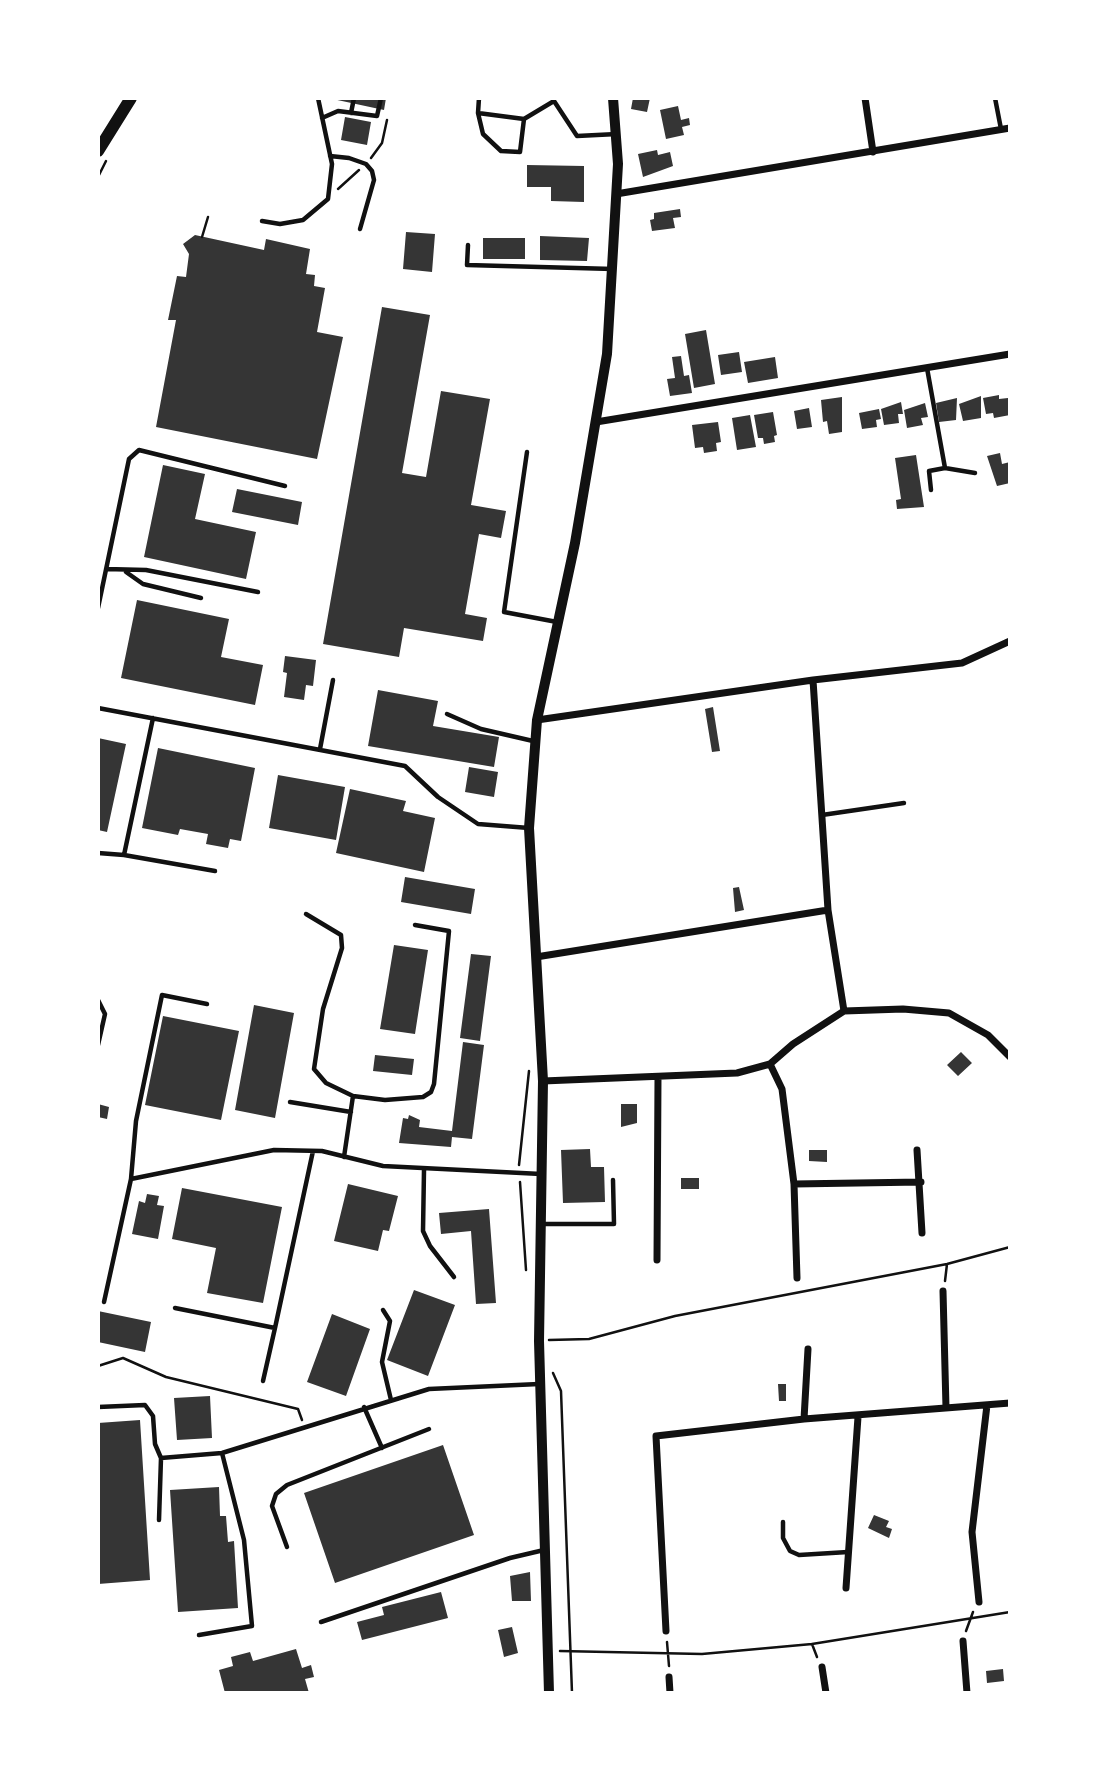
<!DOCTYPE html>
<html>
<head>
<meta charset="utf-8">
<style>
	body { margin:0 }
	#map { position:relative; width:1108px; height:1791px; overflow:hidden; background:#fff; font-family:Cabin,sans-serif }
	canvas { display:block }
	.frame { position:absolute; inset:0; border:100px solid #fff; pointer-events:none }
</style>
</head>
<body>
<div id="map">
<canvas width="1108" height="1791"></canvas>
<div class="frame"></div>
</div>
<script>
const c = document.querySelector('canvas').getContext('2d');
c.lineJoin = 'round';
function paint(path, color) {
  c.fillStyle = color;
  c.fill(path, 'evenodd');
}
function poly(rows) {
  const path = new Path2D();
  for (const r of rows) {
    path.moveTo(r[0], r[1]);
    for (let i = 2; i < r.length; i += 2) path.lineTo(r[i], r[i + 1]);
  }
  return path;
}
function stroke(path, color, width, dash) {
  c.strokeStyle = color;
  c.lineWidth = width;
  c.lineCap = dash ? 'butt' : 'round';
  c.setLineDash(dash || []);
  c.stroke(path);
}
paint(poly([
	[328,98,386,98,384,110],
	[633,98,650,98,647,112,631,109],
	[678,106,681,120,689,118,690,125,682,127,684,135,666,139,660,110],
	[345,117,371,122,367,145,341,140],
	[657,150,658,155,670,152,673,166,643,177,638,154],
	[527,165,584,166,584,202,551,201,551,187,527,187],
	[680,209,681,217,673,218,675,228,652,231,650,220,654,219,654,213],
	[406,232,435,234,432,272,403,269],
	[195,235,264,250,266,239,310,249,306,274,315,275,314,286,325,288,317,332,343,337,317,459,156,427,176,320,168,320,177,276,186,277,189,254,183,244],
	[540,236,589,238,587,261,540,260],
	[483,238,525,238,525,259,483,259],
	[382,307,430,315,402,473,426,477,441,391,490,399,471,505,506,511,501,538,479,534,465,614,487,618,483,641,404,628,399,657,323,644],
	[706,330,715,384,694,388,685,334],
	[739,352,742,372,721,375,718,355],
	[681,356,684,376,689,375,692,393,670,396,667,379,675,378,672,357],
	[775,357,778,378,748,383,744,362],
	[999,395,999,399,1008,398,1010,415,994,418,993,413,986,414,983,398],
	[981,396,981,418,963,421,959,404],
	[842,397,842,432,829,434,827,421,823,422,821,400],
	[957,398,956,420,939,422,936,403],
	[901,402,903,414,898,414,899,423,884,425,881,409],
	[925,403,928,417,921,418,923,425,907,428,904,410],
	[809,408,812,427,797,429,794,411],
	[879,409,881,419,876,420,877,427,862,429,859,413],
	[773,412,777,435,774,436,775,442,764,444,763,438,758,438,754,415],
	[750,415,756,447,737,450,732,418],
	[718,422,721,442,716,443,717,451,704,453,703,447,695,448,692,425],
	[1000,453,1002,464,1010,462,1010,483,997,486,987,456],
	[916,455,924,507,897,509,896,500,901,499,895,458],
	[163,465,205,474,195,519,256,532,246,579,144,557],
	[237,489,302,502,298,525,232,512],
	[137,600,229,619,221,657,263,665,255,705,121,678],
	[285,656,316,660,313,686,306,685,304,700,284,697,287,673,283,672],
	[378,690,438,701,433,726,499,737,494,767,368,746],
	[713,707,720,751,712,752,705,709],
	[98,738,126,744,107,832,98,830],
	[158,748,255,768,241,841,230,839,228,848,206,844,208,834,180,829,178,835,142,828],
	[469,767,498,772,494,797,465,792],
	[278,775,345,787,336,840,269,828],
	[350,789,406,801,403,811,435,818,424,872,336,853],
	[405,877,475,889,471,914,401,902],
	[739,887,744,910,735,912,733,888],
	[394,945,428,950,415,1034,380,1029],
	[471,954,491,956,480,1041,460,1038],
	[254,1005,294,1013,275,1118,235,1110],
	[163,1016,239,1031,221,1120,145,1105],
	[463,1042,484,1045,472,1139,452,1137,451,1147,399,1143,403,1118,408,1119,409,1115,420,1120,419,1127,452,1131],
	[961,1052,972,1063,958,1076,947,1065],
	[375,1055,414,1059,412,1075,373,1071],
	[98,1104,109,1107,107,1119,98,1117],
	[621,1104,637,1104,637,1123,621,1127],
	[590,1149,591,1167,604,1167,605,1202,563,1203,561,1150],
	[809,1150,827,1150,827,1162,809,1161],
	[681,1178,699,1178,699,1189,681,1189],
	[348,1184,398,1196,389,1231,383,1230,378,1251,334,1241],
	[182,1188,282,1207,263,1303,207,1293,216,1248,172,1239],
	[147,1194,159,1196,157,1205,164,1206,158,1239,132,1234,139,1201,145,1203],
	[489,1209,496,1303,476,1304,471,1231,441,1234,439,1213],
	[414,1290,455,1305,428,1376,387,1360],
	[98,1311,151,1322,145,1352,98,1342],
	[332,1314,370,1329,346,1396,307,1382],
	[778,1384,786,1384,786,1401,779,1401],
	[210,1396,212,1438,177,1440,174,1398],
	[140,1420,150,1580,98,1584,98,1423],
	[443,1445,474,1535,335,1583,304,1493],
	[219,1487,220,1516,226,1516,228,1542,234,1541,238,1608,178,1612,170,1490],
	[874,1515,889,1521,886,1527,892,1529,889,1538,868,1528],
	[530,1572,531,1601,512,1601,510,1576],
	[441,1592,448,1618,362,1640,357,1622,384,1615,382,1607],
	[512,1627,518,1653,504,1657,498,1630],
	[296,1649,302,1668,311,1665,314,1677,305,1679,309,1693,225,1693,219,1670,233,1666,231,1657,250,1652,253,1661],
	[1003,1669,1004,1681,987,1683,986,1671]
]), '#353535');
stroke(poly([
	[371,158,382,143,387,120],
	[98,177,106,161],
	[338,189,359,170],
	[202,237,208,217],
	[519,1165,529,1071],
	[520,1182,526,1270],
	[945,1281,947,1264],
	[549,1340,589,1339,675,1316,947,1264,1010,1247],
	[98,1366,123,1358,166,1377,298,1409,302,1420],
	[553,1373,561,1391,572,1693],
	[966,1631,973,1612],
	[667,1642,669,1666],
	[812,1644,817,1657],
	[560,1651,702,1654,812,1644,1010,1612]
]), '#111', 2.5);
stroke(poly([
	[479,98,478,113,483,134,501,151,520,152,524,119,554,101,577,136,617,134],
	[995,98,1001,129],
	[351,113,354,98],
	[478,113,524,119],
	[322,118,338,111,377,116,381,98],
	[330,156,349,158,366,164,372,171,374,180,360,229],
	[262,221,280,224,303,220,328,199,332,164,318,98],
	[468,245,467,265,613,269],
	[927,368,945,468],
	[527,452,504,612,557,622],
	[931,490,929,471,945,468,975,473],
	[106,569,146,570,258,592],
	[126,572,143,584,201,598],
	[98,608,129,459,139,450,285,486],
	[98,708,405,766,438,797,478,824,529,828],
	[447,714,481,729,533,741],
	[320,749,333,680],
	[822,815,904,803],
	[98,853,124,855,153,718],
	[124,855,215,871],
	[306,914,341,935,342,948,323,1009,314,1069,326,1083,353,1096],
	[98,1000,105,1014,98,1045],
	[290,1102,351,1112],
	[344,1157,353,1096,385,1100,423,1097,431,1092,434,1084,449,931,415,925],
	[424,1170,423,1231,430,1246,454,1277],
	[131,1179,274,1150,322,1151,383,1166,541,1174],
	[543,1224,614,1224,613,1180],
	[104,1302,131,1179,136,1121,162,995,207,1004],
	[175,1308,275,1328,313,1151],
	[383,1310,390,1321,382,1362,391,1400],
	[263,1381,275,1328],
	[98,1407,145,1405,153,1416,155,1444,161,1458,222,1453,429,1389,539,1384],
	[364,1407,382,1448],
	[159,1520,161,1458],
	[783,1522,783,1538,790,1551,799,1555,848,1552],
	[287,1547,272,1506,276,1494,287,1485,429,1429],
	[321,1622,510,1558,544,1550],
	[199,1635,252,1626,244,1540,222,1453]
]), '#111', 4.5);
stroke(poly([
	[865,98,873,152],
	[616,194,1010,128],
	[596,422,1010,354],
	[813,680,828,910,844,1011],
	[537,720,813,680,962,663,1010,641],
	[536,957,828,910],
	[770,1064,782,1089,794,1184,921,1182],
	[543,1081,737,1073,770,1064,793,1044,844,1011,903,1009,949,1013,988,1035,1010,1057],
	[917,1150,922,1233],
	[794,1184,797,1278],
	[657,1260,658,1077],
	[943,1291,946,1408],
	[804,1419,808,1349],
	[846,1588,858,1417],
	[979,1602,972,1532,987,1405],
	[666,1631,656,1436,804,1419,1010,1403],
	[963,1641,967,1693],
	[822,1667,826,1693],
	[669,1677,670,1693]
]), '#111', 7);
stroke(poly([
	[549,1693,539,1341,543,1081,529,828,537,720,575,543,607,354,618,164,613,98]
]), '#111', 10);
stroke(poly([
	[98,151,131,98]
]), '#111', 12);
</script>
</body>
</html>
